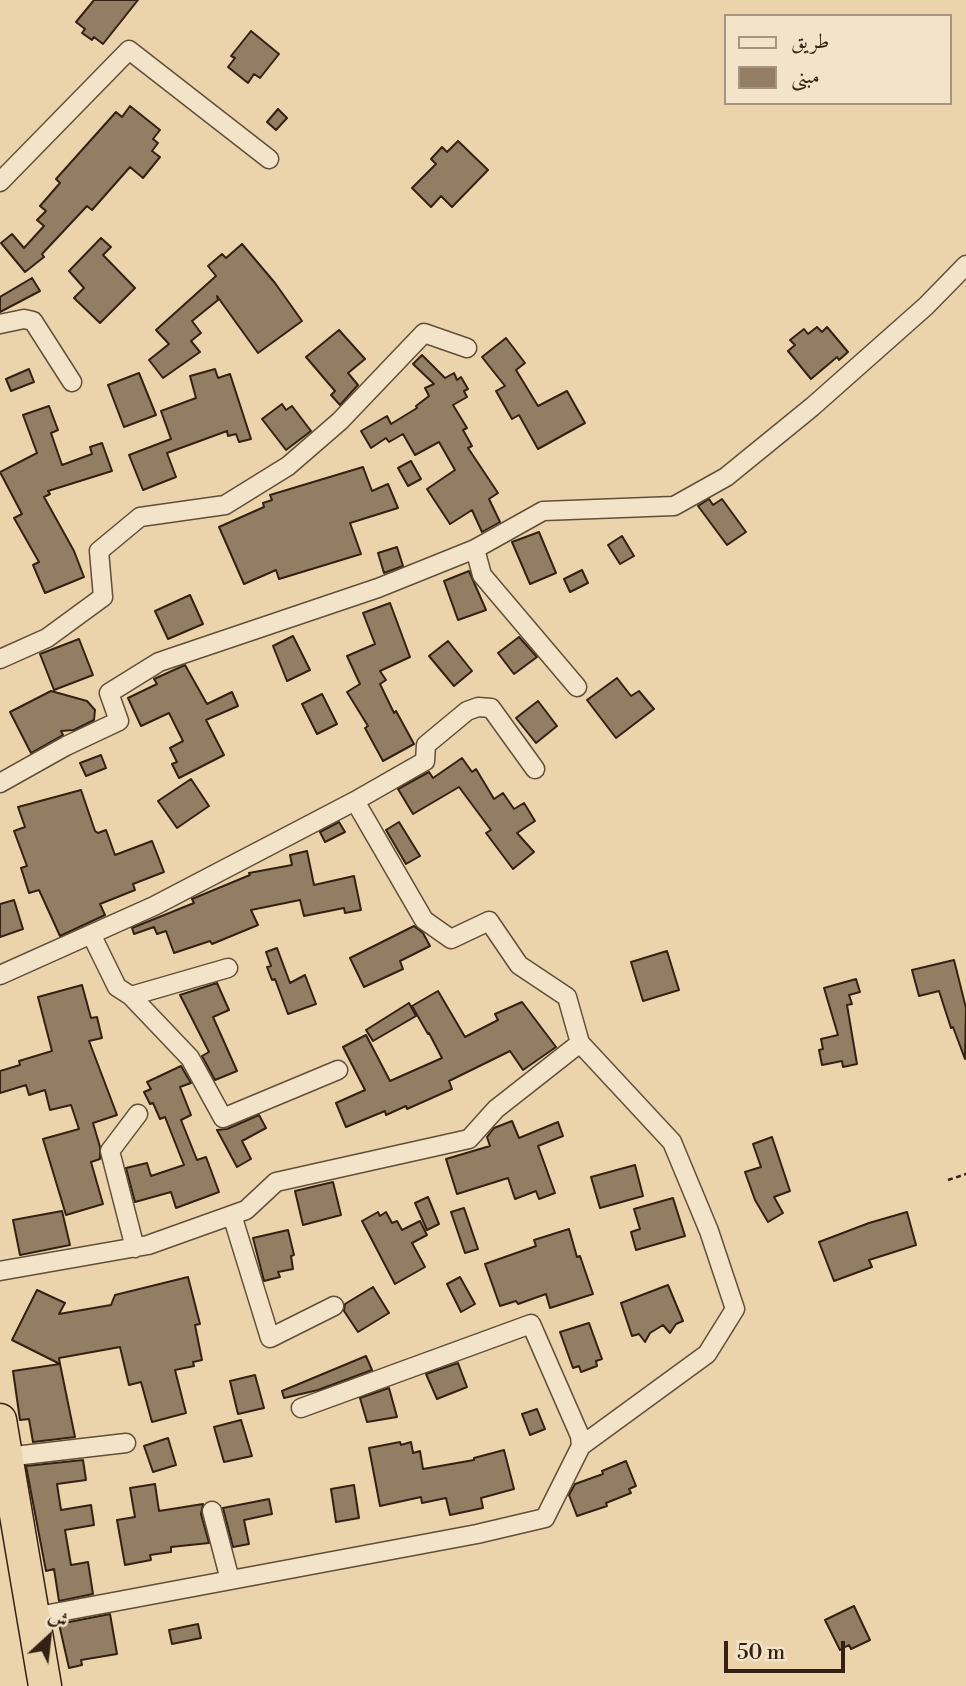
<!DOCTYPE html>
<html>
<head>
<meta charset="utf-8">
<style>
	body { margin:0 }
	#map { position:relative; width:966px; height:1686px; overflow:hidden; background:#ebd4ac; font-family:"Libre Bodoni",Amiri,serif }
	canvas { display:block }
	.legend { position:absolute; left:724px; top:14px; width:228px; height:91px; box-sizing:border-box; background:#f2e3c9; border:2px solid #a69580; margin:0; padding:9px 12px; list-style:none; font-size:21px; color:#342113 }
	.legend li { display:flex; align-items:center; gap:14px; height:35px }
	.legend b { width:35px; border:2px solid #a69580 }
	.north { position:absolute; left:14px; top:1602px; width:70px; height:70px; -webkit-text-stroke:5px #f2e3c9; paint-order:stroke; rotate:27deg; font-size:19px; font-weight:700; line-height:28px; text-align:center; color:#342113 }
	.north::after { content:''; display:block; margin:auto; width:24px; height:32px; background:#342113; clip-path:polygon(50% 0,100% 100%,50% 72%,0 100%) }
	.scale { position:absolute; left:724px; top:1641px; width:121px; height:32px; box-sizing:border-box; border:4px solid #342113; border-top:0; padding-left:9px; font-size:21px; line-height:24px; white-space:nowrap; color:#342113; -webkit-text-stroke:5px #f2e3c9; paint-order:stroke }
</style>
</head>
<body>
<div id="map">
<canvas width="966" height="1686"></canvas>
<ul class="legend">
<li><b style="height:9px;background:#f2e3c9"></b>طريق</li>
<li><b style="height:19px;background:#937e63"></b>مبنى</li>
</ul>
<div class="north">ش</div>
<div class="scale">50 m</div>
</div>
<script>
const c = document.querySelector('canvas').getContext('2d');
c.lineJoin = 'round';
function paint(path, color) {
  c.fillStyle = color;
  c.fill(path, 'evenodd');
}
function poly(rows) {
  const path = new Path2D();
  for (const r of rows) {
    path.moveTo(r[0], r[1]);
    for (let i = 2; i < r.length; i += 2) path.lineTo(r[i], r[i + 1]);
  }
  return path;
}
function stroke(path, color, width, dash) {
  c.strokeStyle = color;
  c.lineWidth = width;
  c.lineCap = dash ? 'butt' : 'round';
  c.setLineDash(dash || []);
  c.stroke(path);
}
const building = poly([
	[94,0,138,0,103,44,94,37,92,40,82,33,85,29,76,22,94,0],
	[251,31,279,54,260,78,254,74,248,83,228,67,235,58,231,56,251,31],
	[130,106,160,130,153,139,158,143,152,151,160,157,143,178,130,167,92,210,87,206,42,254,44,257,25,272,1,243,12,234,24,248,44,226,37,220,46,211,40,206,60,183,56,179,116,112,122,117,130,106],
	[278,109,287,118,276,130,267,122,278,109],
	[458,141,488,170,452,207,441,196,431,207,412,188,436,164,431,159,442,147,447,152,458,141],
	[101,238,111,247,103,255,135,288,100,323,74,298,84,288,69,271,101,238],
	[242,244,275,283,302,321,258,353,217,296,218,300,192,321,201,333,191,341,200,352,163,378,149,360,169,344,156,330,216,276,208,266,222,254,226,258,242,244],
	[32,278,40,291,0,312,0,297,32,278],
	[817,327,822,332,827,327,848,352,839,360,837,357,811,379,788,351,795,345,790,340,804,329,808,334,817,327],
	[339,330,365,359,348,373,358,385,340,405,331,395,335,391,306,357,339,330],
	[506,338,525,363,516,370,538,406,567,391,585,423,538,449,519,415,512,419,496,391,505,386,482,357,506,338],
	[422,355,445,378,454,373,457,380,461,377,468,389,464,391,467,397,453,405,467,428,463,430,472,446,468,448,498,493,489,499,500,522,482,532,472,510,450,524,427,489,455,470,439,442,415,455,403,434,389,442,386,438,371,448,361,431,387,416,391,424,417,408,416,406,429,396,425,388,434,384,413,364,422,355],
	[29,369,34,382,11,391,6,379,29,369],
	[215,369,218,378,230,374,251,439,239,442,236,434,228,436,227,431,167,453,176,477,143,490,129,455,171,439,161,411,196,398,190,376,215,369],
	[139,373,156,415,124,427,108,385,139,373],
	[282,404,286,410,292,406,311,431,286,450,262,419,282,404],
	[49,406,58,430,51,433,62,465,92,454,90,447,102,443,112,471,48,491,50,494,44,497,74,551,84,577,45,593,33,565,39,562,14,518,22,514,0,472,37,453,23,415,49,406],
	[411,461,421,479,408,486,398,468,411,461],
	[363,467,372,491,388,484,398,508,350,523,361,554,279,579,276,570,244,584,219,527,264,507,263,503,272,500,270,495,363,467],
	[709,499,713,505,722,499,746,532,727,545,698,506,709,499],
	[539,532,556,573,530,584,512,542,539,532],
	[622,536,634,556,620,564,608,545,622,536],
	[397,547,403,566,384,573,378,553,397,547],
	[582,570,588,583,570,592,564,579,582,570],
	[469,571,486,610,458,620,444,581,469,571],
	[190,595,203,624,168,639,155,611,190,595],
	[390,603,410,657,380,671,386,680,380,684,394,713,396,711,414,744,383,761,365,728,368,726,347,692,360,684,347,656,375,644,363,613,390,603],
	[293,636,310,670,287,681,273,646,293,636],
	[519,637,537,657,514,674,498,653,519,637],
	[79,639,93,675,54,690,40,654,79,639],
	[448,641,472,671,454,686,429,656,448,641],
	[185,665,207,704,232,692,238,706,206,720,224,755,179,778,172,764,177,762,170,748,183,741,169,713,141,726,128,698,157,684,154,679,185,665],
	[617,678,631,696,639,691,654,709,616,738,587,700,617,678],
	[51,691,87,701,95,710,94,720,74,730,61,731,63,735,31,753,10,712,51,691],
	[322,694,337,724,317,734,302,704,322,694],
	[538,701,557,726,536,743,516,718,538,701],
	[101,755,106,768,86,776,80,763,101,755],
	[462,758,472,772,476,769,494,799,503,793,514,809,524,803,535,821,517,833,534,852,513,869,486,833,491,830,459,787,413,814,398,789,429,772,433,778,462,758],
	[191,779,209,806,177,828,158,801,191,779],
	[81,790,95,831,98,833,106,830,115,855,152,841,164,872,133,884,135,890,100,904,105,915,60,936,39,890,29,893,21,868,27,866,14,831,25,827,18,807,81,790],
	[339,822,345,832,325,842,320,832,339,822],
	[399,822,420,856,406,864,386,830,399,822],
	[307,851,314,885,354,876,361,910,345,913,344,908,304,916,300,900,251,910,258,925,212,944,210,941,174,953,166,931,157,934,154,927,134,934,132,928,194,903,192,899,250,875,249,873,292,865,290,855,307,851],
	[14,900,23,929,0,937,0,904,14,900],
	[414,926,423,933,430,946,400,961,403,969,364,987,350,958,414,926],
	[277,948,290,983,305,975,316,1004,288,1014,275,979,272,980,267,967,271,966,266,952,277,948],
	[667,951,679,990,643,1001,631,962,667,951],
	[954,960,966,1008,965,1059,953,1027,951,1028,939,991,919,996,912,970,954,960],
	[856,979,860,992,849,995,852,1004,847,1005,857,1064,843,1067,842,1061,822,1065,819,1050,823,1049,821,1039,838,1035,824,988,856,979],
	[217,983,229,1010,213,1017,237,1071,215,1080,202,1056,209,1052,180,995,217,983],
	[82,985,91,1018,97,1017,102,1038,89,1041,117,1115,93,1123,100,1147,100,1159,91,1162,103,1204,66,1215,43,1139,79,1129,71,1105,50,1110,45,1090,29,1095,26,1085,0,1093,0,1071,20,1065,19,1061,52,1051,38,997,82,985],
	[438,991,465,1037,498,1020,495,1014,522,1002,556,1047,523,1070,510,1051,449,1081,452,1089,407,1109,406,1106,386,1115,385,1111,346,1127,336,1103,365,1090,343,1047,366,1035,390,1081,442,1058,429,1033,428,1034,412,1006,438,991],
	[409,1003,416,1016,373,1041,366,1030,409,1003],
	[181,1066,191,1083,180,1087,191,1115,181,1120,197,1160,206,1157,219,1192,176,1208,171,1192,135,1202,126,1168,147,1163,151,1176,184,1165,165,1117,160,1119,153,1103,150,1104,144,1092,151,1089,147,1082,181,1066],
	[259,1115,266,1128,242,1141,251,1159,237,1167,217,1130,227,1129,259,1115],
	[512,1121,519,1138,558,1122,563,1136,538,1146,555,1193,539,1199,536,1191,515,1199,508,1178,457,1194,446,1159,490,1146,487,1137,494,1128,512,1121],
	[772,1137,790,1191,774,1197,783,1213,768,1222,755,1200,745,1172,761,1167,753,1144,772,1137],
	[635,1165,643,1196,600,1208,591,1177,635,1165],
	[333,1182,341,1215,303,1225,295,1191,333,1182],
	[428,1197,439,1224,427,1230,415,1203,428,1197],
	[673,1198,685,1236,636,1250,631,1232,640,1229,634,1209,673,1198],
	[464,1208,478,1249,465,1253,451,1212,464,1208],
	[62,1211,70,1245,20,1255,13,1220,62,1211],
	[378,1212,380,1216,386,1212,392,1223,397,1221,402,1230,420,1221,427,1235,412,1243,425,1267,395,1284,362,1221,378,1212],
	[907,1212,916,1245,869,1260,872,1267,834,1281,819,1242,869,1223,907,1212],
	[569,1229,577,1257,580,1256,593,1294,550,1308,546,1294,518,1304,516,1301,500,1306,485,1264,536,1246,534,1240,569,1229],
	[288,1230,294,1255,291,1256,293,1269,278,1272,280,1277,264,1281,253,1238,288,1230],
	[188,1277,200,1324,195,1325,202,1360,193,1362,194,1366,175,1370,186,1413,152,1422,141,1382,129,1385,120,1347,59,1358,60,1364,12,1340,37,1290,65,1303,59,1314,111,1305,115,1295,188,1277],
	[460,1277,475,1304,461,1312,447,1284,460,1277],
	[668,1285,683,1321,676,1324,670,1333,663,1325,650,1333,645,1342,639,1334,632,1336,621,1303,668,1285],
	[373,1287,389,1313,358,1332,344,1311,345,1304,373,1287],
	[589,1323,602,1359,596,1361,597,1366,581,1372,579,1366,573,1368,560,1332,589,1323],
	[366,1356,372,1370,318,1390,284,1398,282,1391,366,1356],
	[458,1363,467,1387,437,1399,426,1374,458,1363],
	[60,1364,75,1437,33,1442,29,1419,20,1420,13,1371,60,1364],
	[255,1375,264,1408,238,1414,230,1381,255,1375],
	[389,1388,397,1417,367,1422,360,1398,389,1388],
	[537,1409,545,1429,530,1435,522,1414,537,1409],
	[241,1420,252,1456,224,1462,214,1427,241,1420],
	[168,1438,176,1465,153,1472,144,1446,168,1438],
	[400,1442,401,1445,411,1442,413,1453,420,1451,423,1469,474,1460,474,1458,504,1450,514,1489,481,1498,483,1508,450,1515,446,1498,422,1503,421,1497,380,1506,369,1448,400,1442],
	[83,1460,86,1480,57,1484,61,1510,91,1505,94,1525,65,1530,71,1565,88,1562,93,1594,59,1601,54,1569,46,1571,26,1466,83,1460],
	[626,1461,636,1486,629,1489,631,1493,606,1503,607,1506,577,1516,569,1495,575,1484,603,1474,602,1471,626,1461],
	[155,1484,159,1511,203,1504,201,1514,209,1543,171,1547,171,1552,150,1555,151,1560,125,1565,117,1520,135,1517,130,1488,155,1484],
	[354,1485,359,1518,336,1522,331,1489,354,1485],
	[269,1499,272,1514,244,1520,249,1544,233,1547,223,1508,269,1499],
	[854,1606,870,1640,851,1649,849,1645,840,1650,825,1620,854,1606],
	[110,1614,117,1654,81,1660,82,1665,69,1668,59,1624,110,1614],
	[198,1624,201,1638,172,1644,169,1630,198,1624]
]);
paint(building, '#937e63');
stroke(building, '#342113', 2);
const street = poly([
	[0,182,129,50,269,159],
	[0,324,24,319,33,321,72,382],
	[475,549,482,575,577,687],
	[0,659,47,638,103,597,99,551,140,517,225,505,288,466,340,421,424,333,467,348],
	[0,783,66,746,119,721,109,693,159,662,378,588,475,549,543,511,674,506,726,477,812,407,926,306,966,265],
	[91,934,117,987,131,996,190,1058,223,1118,338,1070],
	[0,975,154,906,355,801,425,761,426,745,467,711,478,707,491,708,535,769],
	[131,996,228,968],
	[232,1215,270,1338,334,1306],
	[135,1248,110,1151,138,1114],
	[0,1271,148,1245,246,1210,276,1182,469,1139,496,1109,580,1043],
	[301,1408,531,1324,580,1436,581,1446],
	[6,1457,126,1443],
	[212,1511,230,1580],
	[33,1617,477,1534,545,1518,581,1446,707,1354,735,1309,709,1231,672,1142,580,1043,567,997,519,965,489,921,451,939,424,920,355,801]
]);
const highway = poly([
	[0,1420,45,1686]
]);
stroke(street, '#624e39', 21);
stroke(highway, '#342113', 35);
stroke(poly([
	[948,1180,966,1174]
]), '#342113', 2.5, [5, 3.5]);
stroke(street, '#f2e3c9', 18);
stroke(highway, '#ebd4ac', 32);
</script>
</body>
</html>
